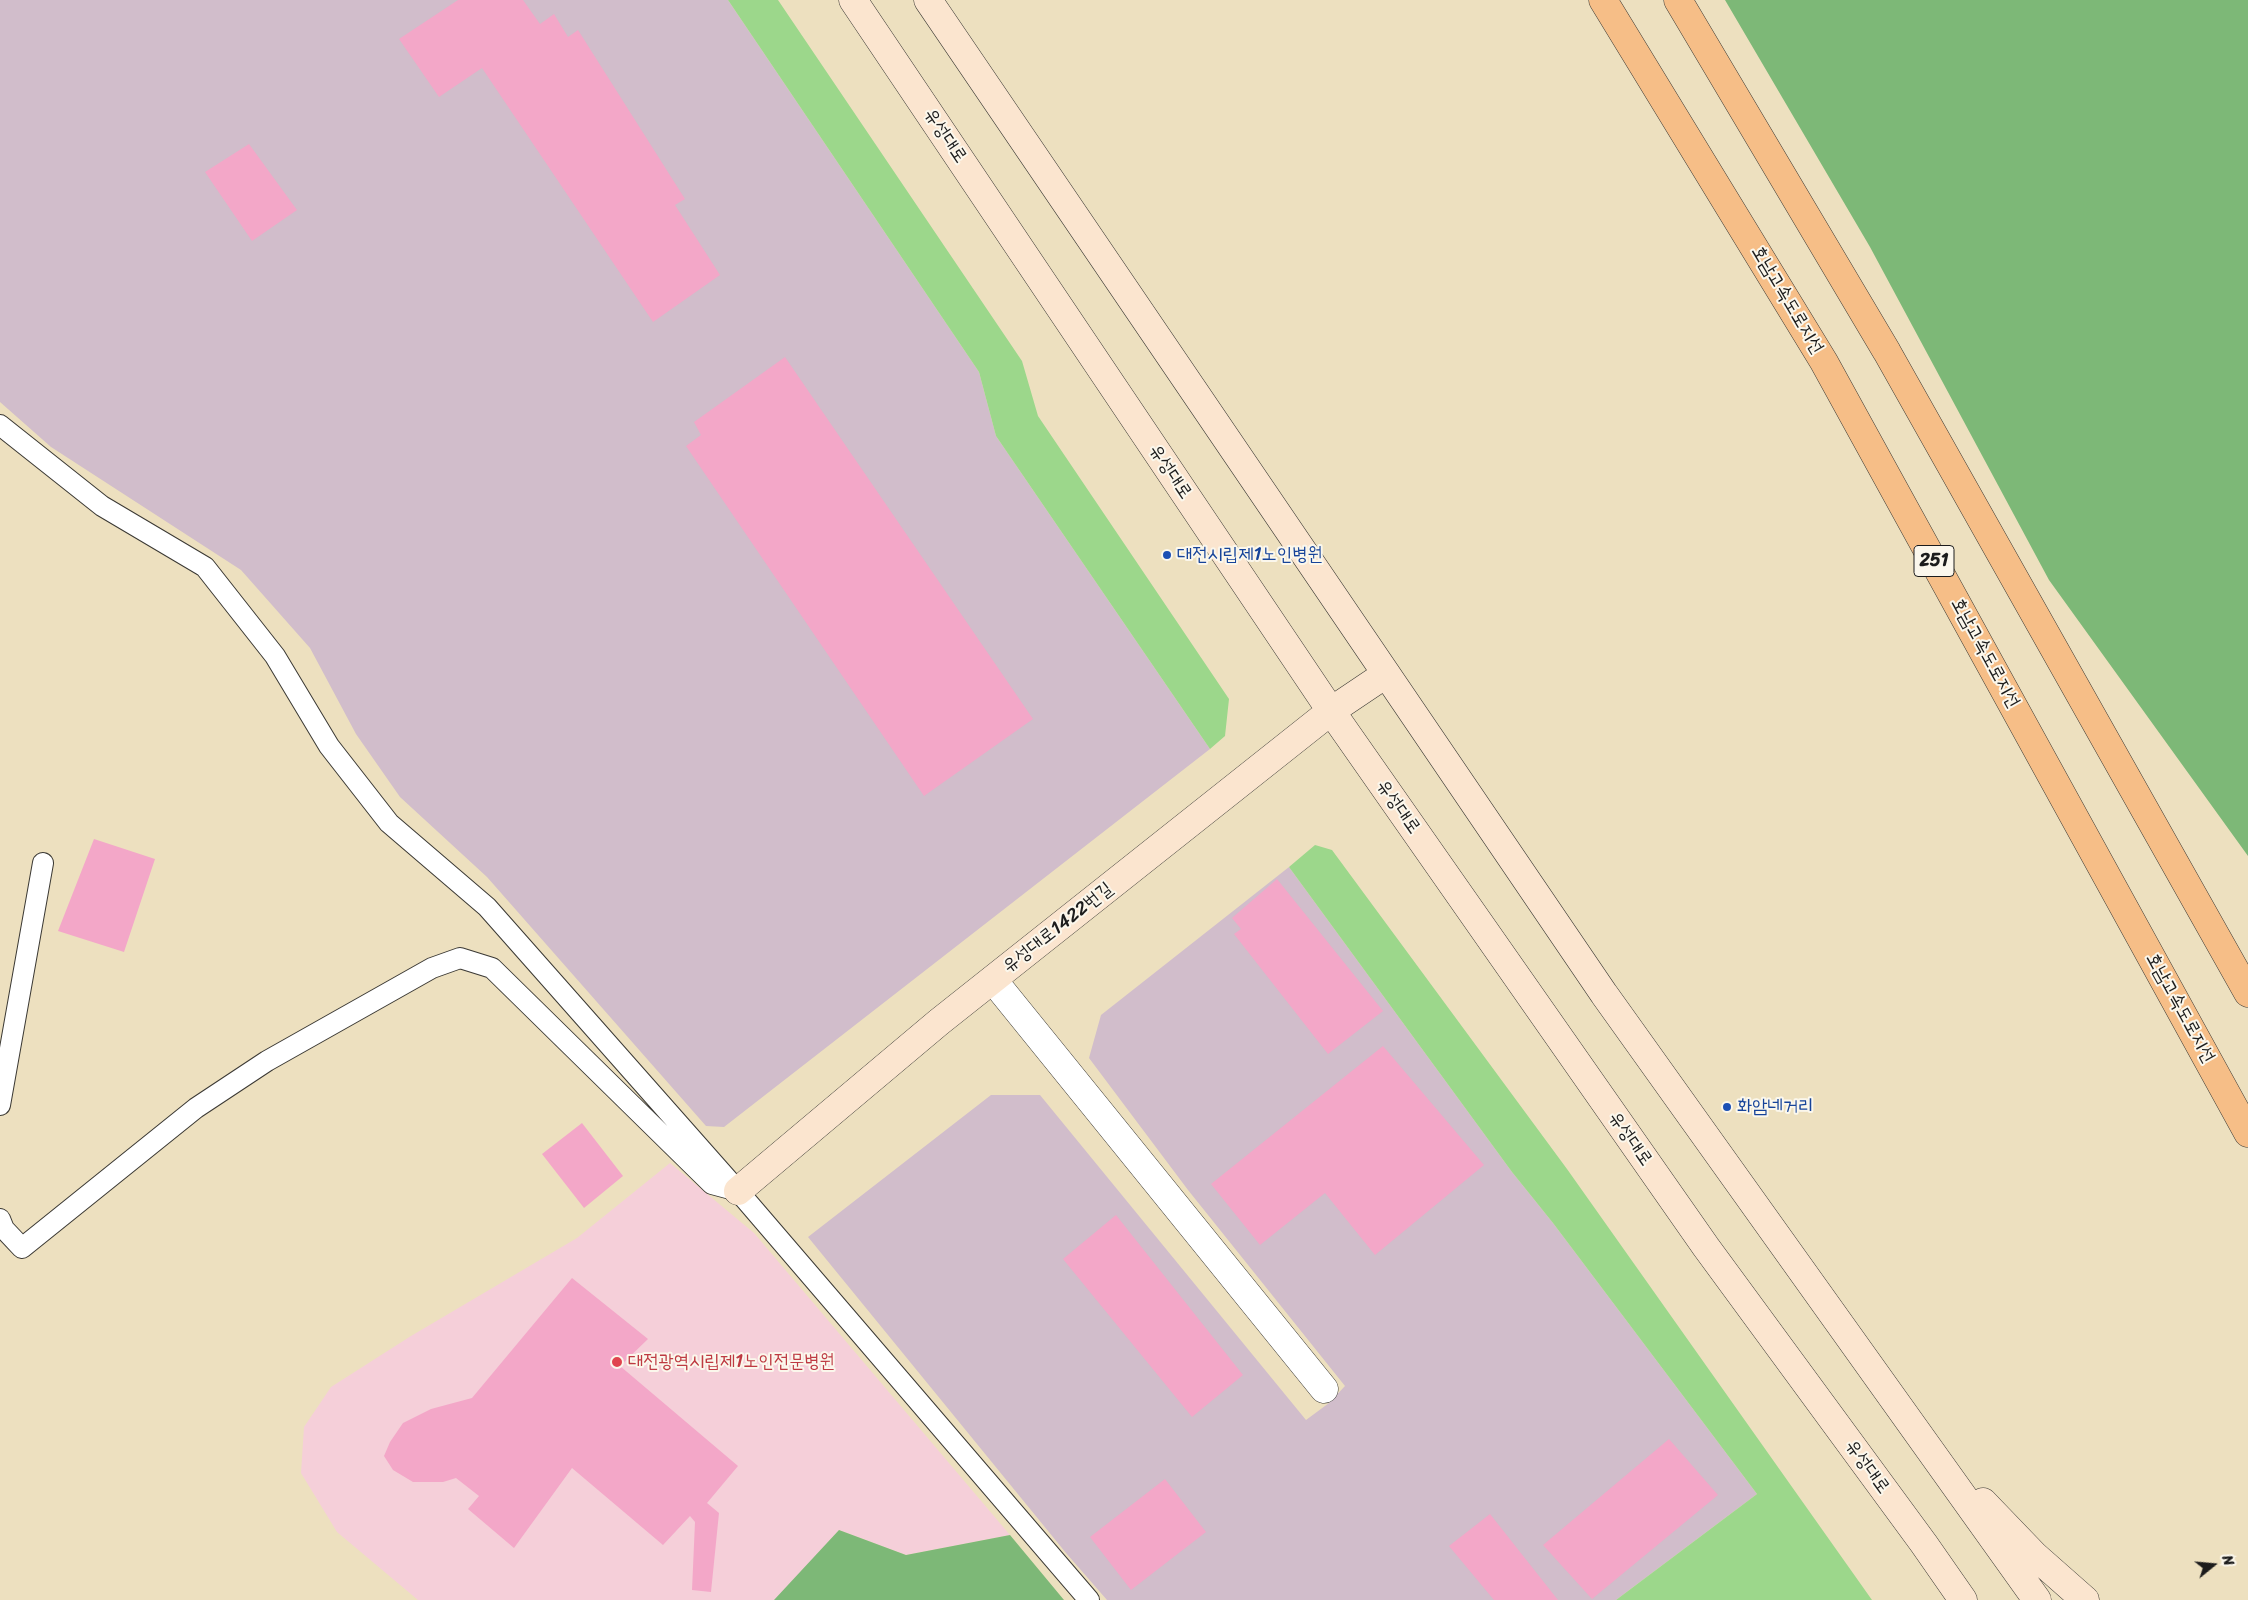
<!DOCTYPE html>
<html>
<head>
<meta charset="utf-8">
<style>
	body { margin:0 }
	#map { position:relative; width:2248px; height:1600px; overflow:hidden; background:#ede0bf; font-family:Sriracha,sans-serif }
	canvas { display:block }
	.north { position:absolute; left:2188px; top:1540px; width:50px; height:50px; -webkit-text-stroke:4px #fbf7ec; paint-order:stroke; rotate:73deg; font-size:14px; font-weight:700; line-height:20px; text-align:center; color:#1c1c1c }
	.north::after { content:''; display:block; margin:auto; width:18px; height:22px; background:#1c1c1c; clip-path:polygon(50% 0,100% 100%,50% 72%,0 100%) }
</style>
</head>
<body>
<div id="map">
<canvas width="2248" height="1600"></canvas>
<div class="north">N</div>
</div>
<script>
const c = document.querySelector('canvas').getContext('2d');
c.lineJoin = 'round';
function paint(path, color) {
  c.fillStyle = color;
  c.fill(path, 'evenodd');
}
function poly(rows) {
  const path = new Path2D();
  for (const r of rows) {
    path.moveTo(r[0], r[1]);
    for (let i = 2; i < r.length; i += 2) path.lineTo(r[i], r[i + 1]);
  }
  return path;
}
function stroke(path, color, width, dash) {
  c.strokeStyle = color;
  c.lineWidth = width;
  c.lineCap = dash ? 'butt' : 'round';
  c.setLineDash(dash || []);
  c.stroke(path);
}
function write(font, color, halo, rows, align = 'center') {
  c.font = font + ' Sriracha,"Poor Story",sans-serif';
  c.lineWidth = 4;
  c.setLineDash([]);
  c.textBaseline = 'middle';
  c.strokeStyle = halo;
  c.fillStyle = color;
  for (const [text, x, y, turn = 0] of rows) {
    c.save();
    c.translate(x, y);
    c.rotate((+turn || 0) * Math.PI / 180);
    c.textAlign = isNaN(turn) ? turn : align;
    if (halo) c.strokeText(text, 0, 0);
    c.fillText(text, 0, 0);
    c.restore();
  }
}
paint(poly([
	[670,1163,754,1233,1010,1535,906,1555,839,1530,776,1600,418,1600,337,1532,301,1473,304,1427,331,1387,411,1336,577,1238]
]), '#f5cfd9');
paint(poly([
	[0,0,728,0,979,372,996,436,1210,749,724,1127,706,1126,487,877,400,797,356,734,310,648,241,570,51,447,0,402],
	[1289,867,1512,1172,1553,1223,1757,1494,1616,1600,1107,1600,1066,1553,808,1237,991,1095,1040,1095,1306,1420,1329,1403,1345,1386,1188,1190,1089,1058,1101,1015]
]), '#d1bdcb');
paint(poly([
	[728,0,778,0,1022,361,1038,416,1229,699,1225,736,1210,749,996,436,979,372],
	[1315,845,1332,850,1567,1169,1872,1600,1616,1600,1757,1494,1553,1223,1512,1172,1289,867]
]), '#9cd78b');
paint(poly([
	[1725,0,2248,0,2248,856,2049,580,1870,247],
	[839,1530,906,1555,1010,1535,1064,1600,774,1600]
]), '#7db877');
paint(poly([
	[458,0,523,0,540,24,554,14,568,37,578,30,685,199,675,205,720,275,653,322,482,68,439,97,399,39],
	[249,144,297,210,252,241,205,172],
	[785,357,1033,719,924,796,686,446,701,435,694,422],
	[94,839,155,859,124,952,58,931],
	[1277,879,1383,1011,1328,1054,1234,934,1241,929,1232,918],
	[1383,1046,1484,1165,1375,1255,1325,1193,1260,1245,1211,1184],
	[582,1123,623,1176,584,1208,542,1154],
	[1116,1215,1243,1375,1192,1417,1063,1259],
	[572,1278,648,1339,620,1366,738,1466,707,1503,719,1513,711,1592,692,1590,695,1522,690,1516,663,1545,572,1468,514,1548,468,1509,479,1496,456,1478,443,1482,413,1482,393,1470,384,1456,390,1442,403,1423,431,1409,472,1398],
	[1669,1439,1718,1495,1592,1599,1543,1545],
	[1165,1479,1206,1532,1131,1590,1090,1537],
	[1490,1514,1558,1600,1494,1600,1449,1546]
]), '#f3a7c8');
const lane = poly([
	[0,425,102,506,205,567,275,656,329,746,389,823,487,907,738,1191,1089,1600],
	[0,1105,43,863],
	[0,1219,4,1229,22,1248,196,1108,267,1061,432,968,460,958,492,968,712,1184,738,1191]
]);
const street = poly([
	[993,980,1324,1389]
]);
const secondary = poly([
	[853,0,1331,711,1706,1247,1924,1544,1963,1600],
	[928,0,1604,994,2037,1600],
	[738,1191,939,1022,1331,711,1386,674],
	[1983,1502,2034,1555,2085,1600]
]);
const highway = poly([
	[1603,0,1824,362,2248,1133],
	[1678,0,1887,352,2248,993]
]);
stroke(lane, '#3b3934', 22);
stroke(street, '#3b3934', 29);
stroke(secondary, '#3b3934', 29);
stroke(highway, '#3b3934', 29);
stroke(lane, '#fff', 20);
stroke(street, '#fff', 28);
stroke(secondary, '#fbe5cf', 28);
stroke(highway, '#f6be87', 28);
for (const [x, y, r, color] of [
	[1167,555,5,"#1a4fb4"],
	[1727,1107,5,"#1a4fb4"],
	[617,1362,6,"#e0444e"]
]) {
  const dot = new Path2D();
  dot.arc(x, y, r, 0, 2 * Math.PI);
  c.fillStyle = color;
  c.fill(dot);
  stroke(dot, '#fbf7ec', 2);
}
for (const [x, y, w] of [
	[1934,561,40]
]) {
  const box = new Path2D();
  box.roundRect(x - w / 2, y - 15.5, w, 31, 4);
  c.fillStyle = '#fbf7ec';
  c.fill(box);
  stroke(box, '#1c1c1c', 1);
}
write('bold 18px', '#1c1c1c', null, [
	["251",1934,561]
]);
write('19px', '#1c1c1c', '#fbf7ec', [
	["유성대로",945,136,56],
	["호남고속도로지선",1787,300,59],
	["유성대로",1170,472,56],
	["호남고속도로지선",1985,653,61],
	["유성대로",1398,807,55],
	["유성대로1422번길",1058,928,-38],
	["호남고속도로지선",2180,1008,61],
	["유성대로",1630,1139,55],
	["유성대로",1867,1467,54]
]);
write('19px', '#164399', '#fbf7ec', [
	["대전시립제1노인병원",1177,555],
	["화암네거리",1737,1107]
], 'left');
write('19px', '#be3a42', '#fbf7ec', [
	["대전광역시립제1노인전문병원",628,1362]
], 'left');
</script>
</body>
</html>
